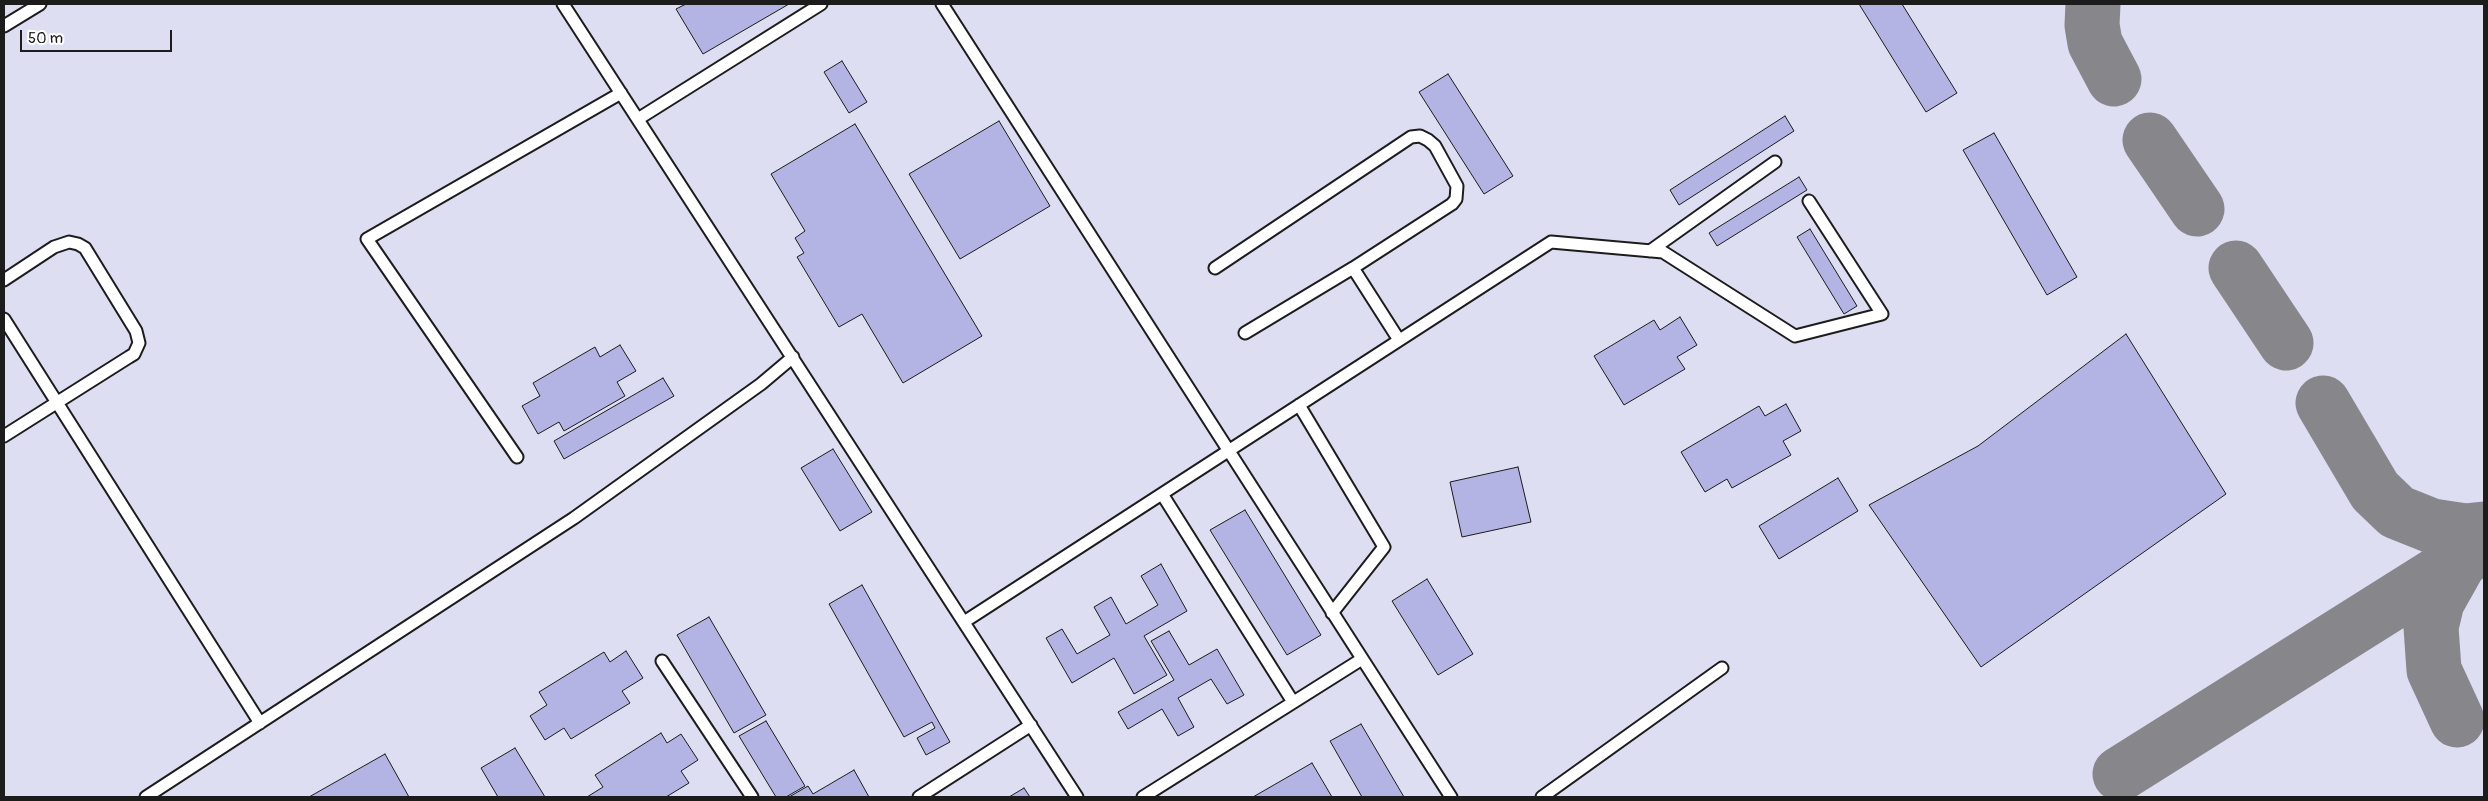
<!DOCTYPE html>
<html>
<head>
<meta charset="utf-8">
<style>
	body { margin:0 }
	#map { position:relative; width:2488px; height:801px; overflow:hidden; background:#f0f0fa; font-family:Pangolin,sans-serif }
	canvas { display:block }
	.frame { position:absolute; inset:0; border:5px solid #1c1c1c; pointer-events:none }
	.scale { position:absolute; left:20px; top:30px; width:152px; height:22px; box-sizing:border-box; border:2px solid #1c1c1c; border-top:0; padding-left:6px; font-size:15px; line-height:18px; white-space:nowrap; color:#1c1c1c; -webkit-text-stroke:4px #fff; paint-order:stroke }
</style>
</head>
<body>
<div id="map">
<canvas width="2488" height="801"></canvas>
<div class="frame"></div>
<div class="scale">50 m</div>
</div>
<script>
const c = document.querySelector('canvas').getContext('2d');
c.lineJoin = 'round';
function paint(path, color) {
  c.fillStyle = color;
  c.fill(path, 'evenodd');
}
function poly(rows) {
  const path = new Path2D();
  for (const r of rows) {
    path.moveTo(r[0], r[1]);
    for (let i = 2; i < r.length; i += 2) path.lineTo(r[i], r[i + 1]);
  }
  return path;
}
function stroke(path, color, width, dash) {
  c.strokeStyle = color;
  c.lineWidth = width;
  c.lineCap = dash ? 'butt' : 'round';
  c.setLineDash(dash || []);
  c.stroke(path);
}
paint(poly([
	[4,4,2484,4,2484,797,4,797]
]), '#dedef3');
stroke(poly([
	[2093,4,2092,25,2095,43,2114,79],
	[2150,140,2197,209],
	[2236,268,2286,343],
	[2323,403,2375,491,2397,512,2432,526,2465,531,2484,529],
	[2457,720,2434,670,2431,627,2437,602,2460,561,2465,558],
	[2120,774,2484,545]
]), '#86868b', 55);
const building = poly([
	[686,4,789,4,703,54,676,9,686,4],
	[1859,4,1902,4,1957,93,1926,112,1859,4],
	[842,61,867,102,849,113,824,72,842,61],
	[1448,74,1513,176,1484,194,1419,92,1448,74],
	[1785,116,1794,131,1679,205,1670,190,1785,116],
	[999,121,1050,206,960,259,909,174,999,121],
	[855,124,982,336,903,383,862,314,839,327,797,257,804,253,795,238,805,231,771,174,855,124],
	[1994,133,2077,277,2047,295,1963,150,1994,133],
	[1799,177,1807,190,1717,246,1709,233,1799,177],
	[1810,229,1857,306,1844,314,1797,237,1810,229],
	[1680,317,1697,345,1677,357,1685,369,1624,405,1594,356,1654,320,1660,330,1680,317],
	[2126,334,2226,494,1981,667,1869,505,1978,446,2126,334],
	[620,345,636,371,617,382,625,396,564,431,559,422,538,434,522,406,540,396,533,383,595,347,600,357,620,345],
	[663,378,674,396,564,459,554,441,663,378],
	[1786,404,1801,431,1783,441,1791,455,1732,488,1727,479,1705,492,1681,452,1759,406,1765,416,1786,404],
	[833,449,872,512,840,531,801,468,833,449],
	[1518,467,1531,522,1462,537,1450,482,1518,467],
	[1838,478,1858,511,1779,559,1759,526,1838,478],
	[1245,510,1321,635,1287,655,1210,530,1245,510],
	[1161,564,1187,611,1144,636,1167,675,1134,694,1114,658,1072,683,1046,638,1062,629,1077,654,1110,635,1094,607,1111,597,1126,624,1158,605,1141,576,1161,564],
	[1427,579,1473,654,1438,675,1392,601,1427,579],
	[862,585,950,742,926,755,917,738,935,728,932,722,904,737,829,604,862,585],
	[709,617,766,715,734,733,677,635,709,617],
	[1169,631,1189,665,1217,649,1244,695,1227,704,1211,679,1178,698,1194,727,1178,736,1162,709,1128,729,1118,712,1174,680,1151,641,1169,631],
	[626,651,643,678,622,691,630,703,571,739,564,728,545,740,530,716,547,705,539,692,604,652,610,662,626,651],
	[766,721,805,786,786,797,776,797,739,736,766,721],
	[1361,724,1404,797,1362,797,1330,741,1361,724],
	[661,733,667,743,681,734,698,760,681,771,689,783,666,797,587,797,603,787,595,775,661,733],
	[515,748,545,797,498,797,481,768,515,748],
	[385,754,409,797,309,797,385,754],
	[1312,763,1332,797,1253,797,1312,763],
	[854,770,869,797,789,797,808,786,813,794,854,770],
	[1024,788,1030,797,1009,797,1024,788]
]);
paint(building, '#b3b3e4');
stroke(building, '#1c1c1c', 1);
const service = poly([
	[563,4,1077,797],
	[942,4,1451,797],
	[4,26,40,4],
	[638,119,821,4],
	[1650,251,1775,162],
	[1215,268,1411,137,1420,136,1428,140,1435,146,1457,186,1456,199,1452,204,1353,268,1245,333],
	[1353,268,1399,340],
	[4,280,54,247,69,242,78,244,85,248,136,331,139,343,134,354,129,357,4,436],
	[4,319,260,723],
	[1299,405,1384,547,1332,613],
	[517,457,367,239,621,93],
	[1162,494,1293,702],
	[964,622,1551,242,1663,252,1795,336,1882,314,1809,201],
	[662,661,752,797],
	[146,797,574,518,761,384,793,357],
	[919,797,1031,725],
	[1143,797,1362,659],
	[1542,797,1722,668]
]);
stroke(service, '#1c1c1c', 15);
stroke(service, '#fff', 11);
</script>
</body>
</html>
